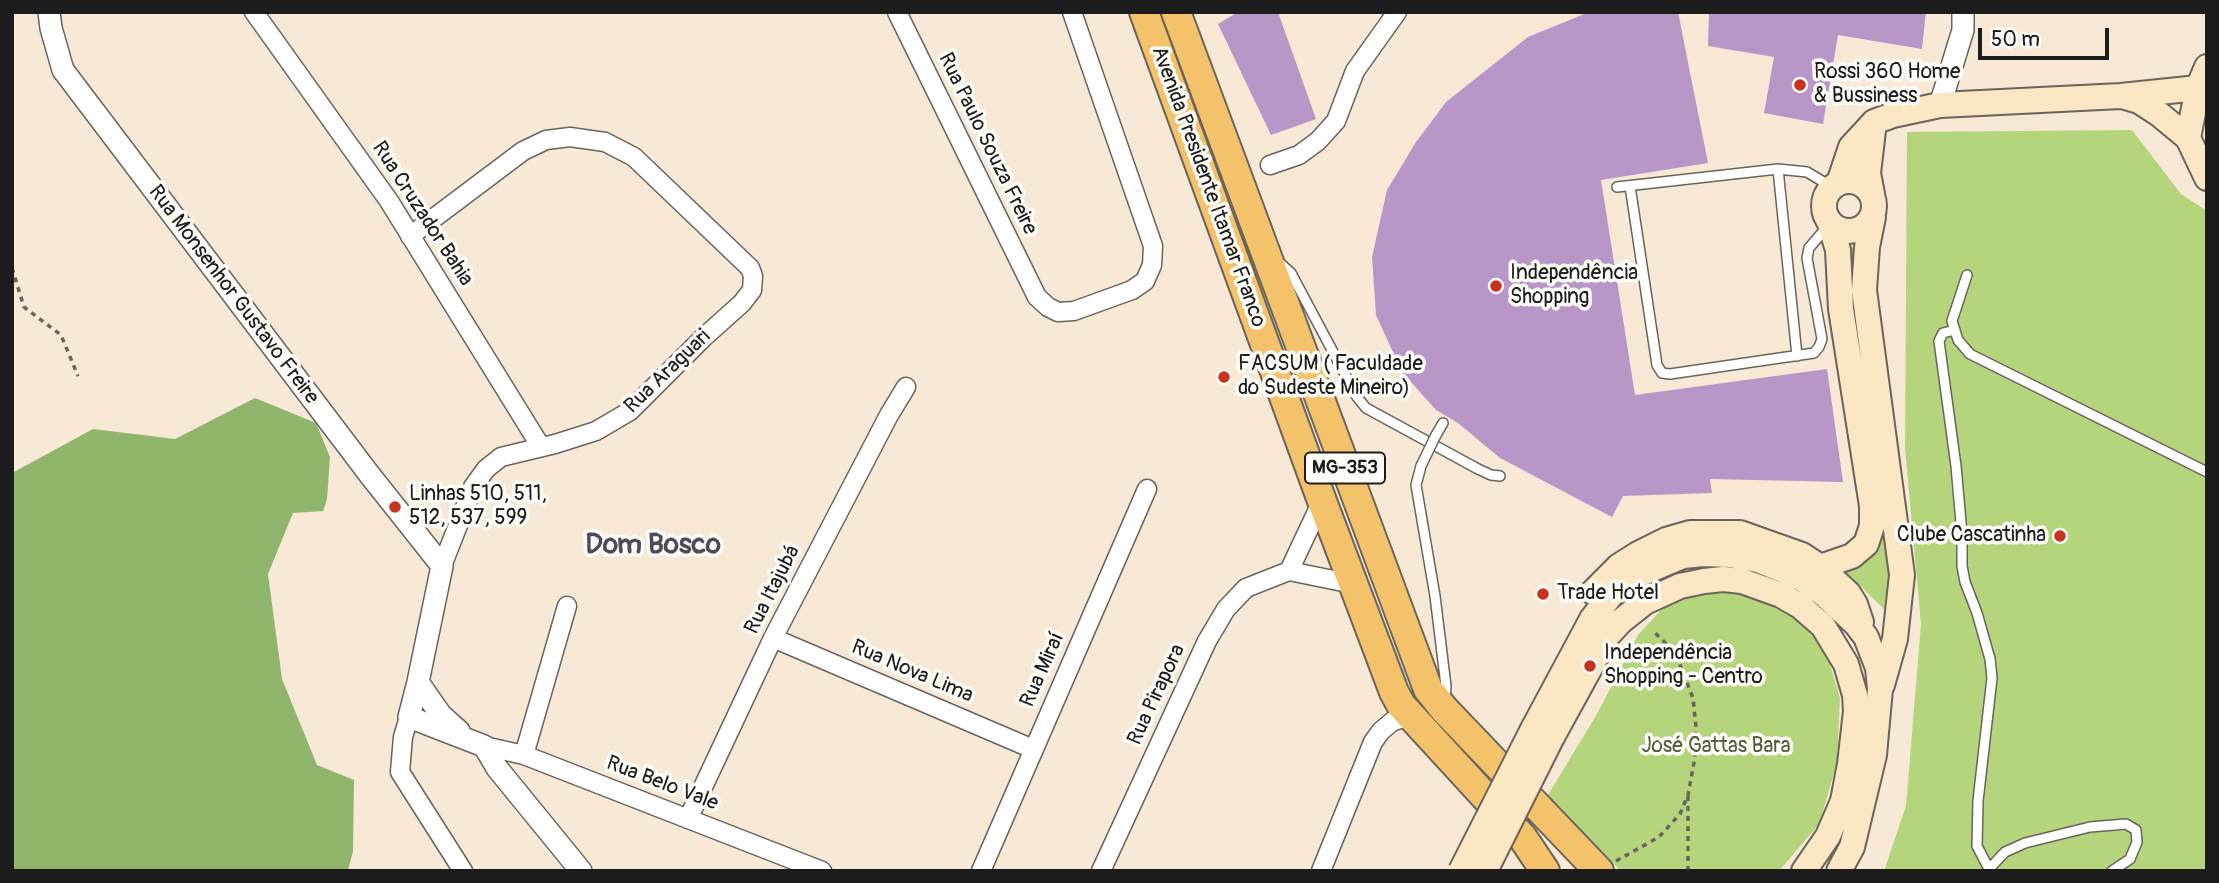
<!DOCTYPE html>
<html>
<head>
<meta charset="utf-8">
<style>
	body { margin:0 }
	#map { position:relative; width:2219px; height:883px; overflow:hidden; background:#f7e9d5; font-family:Pangolin,sans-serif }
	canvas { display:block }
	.frame { position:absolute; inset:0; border:14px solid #1c1c1c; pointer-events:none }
	.scale { position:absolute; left:1978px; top:28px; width:131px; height:32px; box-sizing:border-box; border:4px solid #1c1c1c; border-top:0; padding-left:9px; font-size:21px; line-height:24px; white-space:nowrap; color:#1c1c1c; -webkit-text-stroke:5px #fdfcf7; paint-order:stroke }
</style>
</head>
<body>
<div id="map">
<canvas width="2219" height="883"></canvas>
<div class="frame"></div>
<div class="scale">50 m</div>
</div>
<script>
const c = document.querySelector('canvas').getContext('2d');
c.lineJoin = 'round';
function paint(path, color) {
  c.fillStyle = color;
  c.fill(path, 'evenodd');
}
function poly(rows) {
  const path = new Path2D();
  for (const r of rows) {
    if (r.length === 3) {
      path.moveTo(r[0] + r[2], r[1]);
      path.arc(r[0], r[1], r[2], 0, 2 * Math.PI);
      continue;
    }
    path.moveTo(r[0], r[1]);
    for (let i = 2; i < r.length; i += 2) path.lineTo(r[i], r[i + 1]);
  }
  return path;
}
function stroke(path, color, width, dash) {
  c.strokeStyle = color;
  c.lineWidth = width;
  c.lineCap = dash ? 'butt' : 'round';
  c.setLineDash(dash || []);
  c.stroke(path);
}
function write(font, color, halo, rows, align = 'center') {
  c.font = font + ' Pangolin,sans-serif';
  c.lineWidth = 7;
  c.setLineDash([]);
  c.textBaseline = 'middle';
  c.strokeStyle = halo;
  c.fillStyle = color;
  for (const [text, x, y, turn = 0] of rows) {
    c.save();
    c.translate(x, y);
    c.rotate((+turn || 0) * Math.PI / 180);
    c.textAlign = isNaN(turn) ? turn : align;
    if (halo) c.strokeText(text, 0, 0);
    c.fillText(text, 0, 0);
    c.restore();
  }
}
paint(poly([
	[2132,130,2181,194,2207,211,2207,871,1884,871,1906,806,1921,624,1905,448,1907,132],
	[1846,246,1858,248,1896,574,1889,614,1843,569,1865,552,1861,386],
	[1727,590,1750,594,1791,612,1826,651,1840,698,1837,763,1819,824,1779,871,1621,871,1548,795,1597,714,1638,635,1663,608,1697,591]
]), '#b5d57d');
paint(poly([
	[255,398,316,423,330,457,327,499,323,511,293,513,268,574,282,679,317,765,354,780,353,851,348,871,12,871,12,473,93,429,175,439]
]), '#90b66c');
paint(poly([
	[1238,12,1278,12,1316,119,1271,135,1218,24],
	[1589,12,1678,12,1708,163,1601,180,1635,395,1827,369,1843,482,1710,479,1712,493,1623,496,1612,517,1500,458,1458,423,1436,410,1402,372,1376,315,1372,257,1387,190,1416,142,1446,102,1528,37],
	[1709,12,1926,12,1922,49,1838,35,1823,124,1764,113,1774,57,1708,46]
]), '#b996c8');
const service = poly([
	[1778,169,1797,356],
	[1630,186,1657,365,1662,373,1670,374,1814,353,1819,347,1822,339,1807,258,1809,248,1827,227],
	[1617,187,1778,169,1807,172,1832,187],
	[1280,263,1291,273,1357,397,1366,408,1478,469,1491,475,1500,476],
	[1967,275,1952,321,1958,340,1970,354,2207,472],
	[1955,330,1943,333,1939,341,1956,466,1962,534,1962,566,1965,582,1977,613,1990,659,1992,678,1978,801,1977,846,1990,871],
	[1436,435,1443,423],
	[1421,466,1416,485,1435,596,1446,686,1445,700],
	[1989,869,2005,852,2025,843,2090,827,2126,824,2136,830,2137,842,2130,859,2112,871]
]);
const minor = poly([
	[254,12,389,201,541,447],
	[897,12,1037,297,1048,307,1058,312,1074,311,1132,290,1145,281,1152,265,1153,246,1072,12],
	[1270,165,1299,155,1318,141,1336,121,1355,71,1397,12],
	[410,236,523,151,546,140,570,137,605,142,634,157,750,268,753,276,752,290,742,303,703,338,630,411,596,431,555,444,501,457,486,469,473,487,442,566],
	[1289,571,1322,501],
	[773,638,1033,749],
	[409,717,403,737,400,772,463,871],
	[484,746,524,755,822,871],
	[524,755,567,606],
	[688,819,773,638,889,415,906,387],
	[981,871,1147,489],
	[1101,871,1207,641,1226,609,1246,588,1289,571,1353,584],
	[1321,871,1373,742,1381,731,1393,721,1412,716]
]);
const tertiary = poly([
	[49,12,51,28,63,70,369,474,442,566,418,682,409,717,484,746,497,768,581,871],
	[1940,105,1963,30,1963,12],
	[418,682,441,715,459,731]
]);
const secondary = poly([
	[2207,67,2198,88,2188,138,2207,178],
	[2122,96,2139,101,2159,114,2188,138],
	[1849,206,25],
	[1839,183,1851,147,1874,122,1893,115,1940,105,2121,96,2198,88,2207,93],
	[1872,194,1868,173,1874,122],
	[1873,217,1867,247,1864,290,1902,575,1895,639,1882,685],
	[1820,567,1852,556,1866,544,1872,526,1872,506,1841,309,1838,250,1830,224],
	[1593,592,1619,566,1638,554,1666,540,1690,533,1740,533,1802,555,1820,567,1848,593,1855,604,1861,622],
	[1533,729,1592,619,1615,590,1638,575,1683,556,1703,554,1730,555,1758,560,1783,570,1804,580,1825,595,1856,624,1866,637,1878,668,1880,689,1874,755,1852,847,1839,871],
	[1552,737,1608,635,1621,621,1645,602,1680,586,1704,581,1723,579,1742,581,1781,595,1800,606,1823,626,1846,664,1855,695,1856,711,1850,764,1843,801,1828,836,1804,871]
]);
const primary = poly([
	[1144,12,1322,501,1394,692,1401,705,1523,838,1545,871],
	[1176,12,1428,689,1444,709,1599,871]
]);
stroke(service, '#69645d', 12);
stroke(minor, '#69645d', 21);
stroke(tertiary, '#69645d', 24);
stroke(secondary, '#69645d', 28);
stroke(primary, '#69645d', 32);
stroke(poly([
	[12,268,24,307,61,335,78,376],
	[1688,796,1688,871],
	[1616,861,1659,837,1680,814,1688,795,1695,757,1696,727,1693,698,1678,660,1672,649,1655,633]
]), '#69645d', 3.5, [5, 5]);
stroke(service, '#fff', 9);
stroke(minor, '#fff', 18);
stroke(tertiary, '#fff', 21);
stroke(secondary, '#fbe7c3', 24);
stroke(primary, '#f4c26a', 28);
const serviceBridge = poly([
	[1421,466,1436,435]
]);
const secondaryBridge = poly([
	[1461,871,1533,729],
	[1485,871,1552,737]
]);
stroke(serviceBridge, '#69645d', 12, []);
stroke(secondaryBridge, '#69645d', 28, []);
stroke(serviceBridge, '#fff', 9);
stroke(secondaryBridge, '#fbe7c3', 24);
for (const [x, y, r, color] of [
	[1800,85,7,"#c8321e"],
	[1496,286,7,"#c8321e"],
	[1224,377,7,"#c8321e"],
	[395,507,7,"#c8321e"],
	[2060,536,7,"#c8321e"],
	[1543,594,7,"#c8321e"],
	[1590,666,7,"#c8321e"]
]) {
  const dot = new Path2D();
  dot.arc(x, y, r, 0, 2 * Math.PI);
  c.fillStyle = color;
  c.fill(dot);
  stroke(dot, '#fdfcf7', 2.5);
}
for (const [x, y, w] of [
	[1345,468,80]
]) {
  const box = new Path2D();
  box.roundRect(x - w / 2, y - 15.5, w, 31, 5);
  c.fillStyle = '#fdfcf7';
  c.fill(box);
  stroke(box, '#1c1c1c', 2);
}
write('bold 19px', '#1c1c1c', null, [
	["MG-353",1345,468]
]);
write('21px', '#1c1c1c', '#fdfcf7', [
	["Rossi 360 Home",1814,73],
	["& Bussiness",1814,97],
	["Independência",1510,274],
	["Shopping",1510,298],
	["FACSUM ( Faculdade",1238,365],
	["do Sudeste Mineiro)",1238,389],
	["Linhas 510, 511,",409,495],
	["512, 537, 599",409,519],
	["Clube Cascatinha",2046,536,"right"],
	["Trade Hotel",1557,594],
	["Independência",1604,654],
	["Shopping - Centro",1604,678]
], 'left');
write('21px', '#1c1c1c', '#fdfcf7', [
	["Rua Paulo Souza Freire",987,144,64],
	["Avenida Presidente Itamar Franco",1208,187,70],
	["Rua Cruzador Bahia",422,214,57],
	["Rua Monsenhor Gustavo Freire",233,295,53],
	["Rua Araguari",668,372,-44],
	["Rua Itajubá",773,590,-63],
	["Rua Miraí",1043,670,-66],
	["Rua Nova Lima",912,672,23],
	["Rua Pirapora",1157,695,-65],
	["Rua Belo Vale",662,784,21]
]);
write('21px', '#525d3e', '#fdfcf7', [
	["José Gattas Bara",1716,747]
]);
write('bold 28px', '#534758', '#fdfcf7', [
	["Dom Bosco",653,546]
]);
</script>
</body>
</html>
